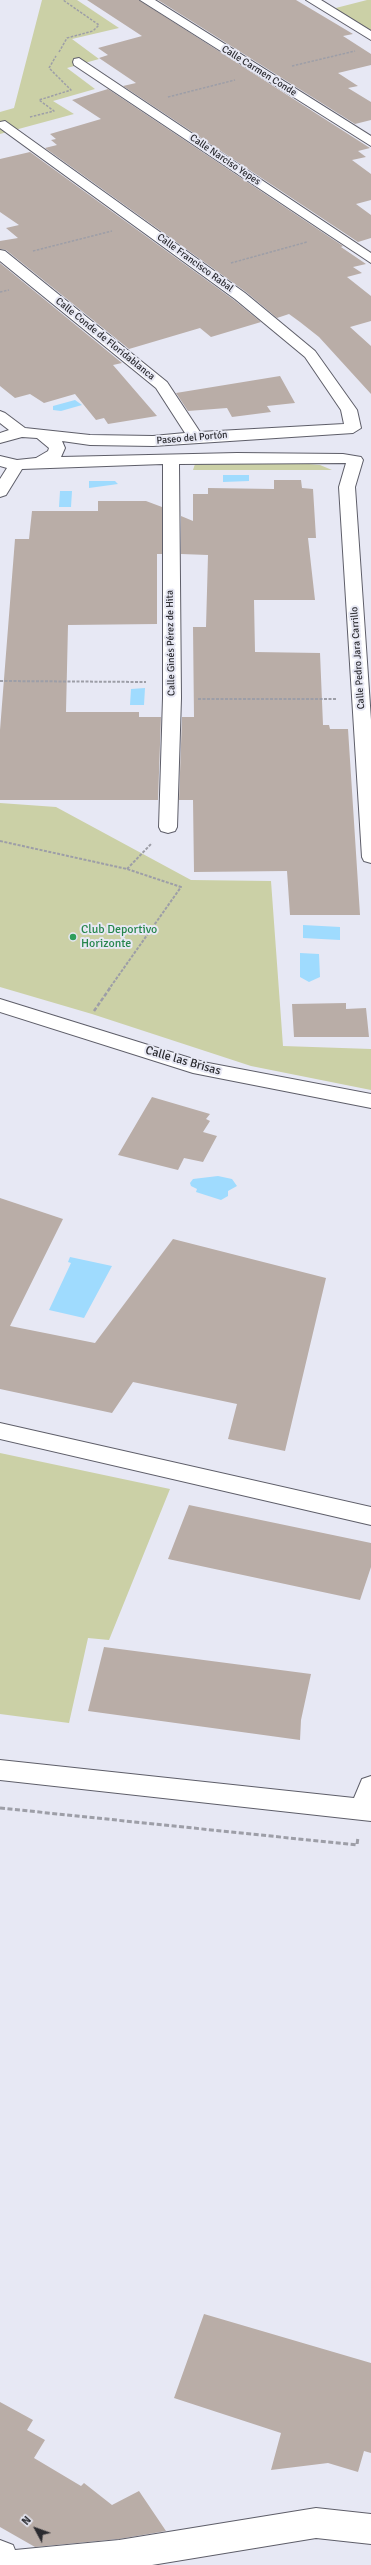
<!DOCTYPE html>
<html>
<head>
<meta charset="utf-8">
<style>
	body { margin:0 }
	#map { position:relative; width:371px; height:2565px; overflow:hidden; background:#e7e8f4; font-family:Signika,sans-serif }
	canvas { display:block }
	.north { position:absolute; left:16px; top:2509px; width:40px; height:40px; -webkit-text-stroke:3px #e7e8f4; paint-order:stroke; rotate:311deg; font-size:11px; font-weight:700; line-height:16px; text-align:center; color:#2b2b30 }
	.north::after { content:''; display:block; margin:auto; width:14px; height:18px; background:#2b2b30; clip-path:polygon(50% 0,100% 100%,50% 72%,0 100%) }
</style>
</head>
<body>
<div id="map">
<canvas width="371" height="2565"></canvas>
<div class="north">N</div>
</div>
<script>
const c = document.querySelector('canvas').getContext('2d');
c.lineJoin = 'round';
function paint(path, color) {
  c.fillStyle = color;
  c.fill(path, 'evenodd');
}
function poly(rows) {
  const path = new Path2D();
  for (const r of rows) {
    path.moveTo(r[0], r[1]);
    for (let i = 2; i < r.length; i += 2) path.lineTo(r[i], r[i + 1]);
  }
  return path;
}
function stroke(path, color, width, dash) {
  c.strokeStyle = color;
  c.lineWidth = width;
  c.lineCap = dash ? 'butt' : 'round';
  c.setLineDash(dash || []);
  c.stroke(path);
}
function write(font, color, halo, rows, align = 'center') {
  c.font = font + ' Signika,sans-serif';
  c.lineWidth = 4;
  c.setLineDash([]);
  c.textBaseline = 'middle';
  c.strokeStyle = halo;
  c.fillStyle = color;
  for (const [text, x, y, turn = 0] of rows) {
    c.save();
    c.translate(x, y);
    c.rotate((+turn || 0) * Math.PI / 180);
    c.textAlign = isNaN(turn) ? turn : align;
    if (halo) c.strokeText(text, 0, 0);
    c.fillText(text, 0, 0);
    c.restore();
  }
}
paint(poly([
	[42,0,77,0,119,28,72,39,99,59,67,68,95,89,53,101,74,114,0,134,0,112,14,108],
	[367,0,371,0,371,37,328,10],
	[276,461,320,465,332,470,193,470,195,464],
	[0,803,56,807,191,880,271,881,283,1046,371,1049,371,1090,251,1066,92,1014,0,987],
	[0,1453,170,1489,109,1640,88,1638,69,1723,0,1714]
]), '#cbd0a6');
paint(poly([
	[75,400,82,405,61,411,53,410,53,406],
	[223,475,249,475,249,481,223,482],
	[89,481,115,481,118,484,89,488],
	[60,491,72,491,71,507,59,507],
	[145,688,144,705,130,705,131,689],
	[303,925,340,927,340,940,303,938],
	[300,953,319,954,320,977,309,982,300,977],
	[218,1176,232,1179,237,1186,228,1191,228,1196,221,1200,196,1192,197,1189,191,1186,190,1183,193,1179],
	[70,1257,112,1266,84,1318,49,1310,71,1263,68,1262]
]), '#9fdbfe');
paint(poly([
	[87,0,139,0,370,148,358,151,366,157,352,160,371,174,371,200,356,204,371,215,371,238,358,242,123,86,136,83,99,58,108,55,98,48,142,36],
	[158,0,296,0,353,34,343,36,371,54,371,65,338,73,358,86,348,88,371,102,371,120,355,124],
	[108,89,343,246,341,247,366,264,353,267,362,273,347,277,371,296,371,321,350,327,371,346,371,394,319,337,300,322,289,314,277,318,246,292,45,148,57,145,51,140,56,139,50,134,101,119,72,100],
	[30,152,234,300,261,322,211,337,200,328,129,349,6,250,0,249,0,241,18,238,6,228,19,225,0,212,0,159],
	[0,263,122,363,113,365,157,416,108,424,104,418,96,420,75,394,44,403,30,394,15,398,0,386],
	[280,376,295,403,267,406,271,412,232,417,227,408,188,411,176,393],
	[274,480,301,480,302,488,313,489,316,538,308,538,315,600,254,600,255,652,320,653,323,725,329,725,330,729,348,729,360,915,290,915,287,871,194,872,193,800,179,800,182,717,194,717,193,627,206,627,208,555,181,554,181,516,193,521,193,494,208,494,208,488,274,489],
	[98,501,146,501,162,507,162,554,157,554,157,624,68,625,66,712,139,712,139,717,161,717,158,800,0,800,0,730,15,539,29,539,32,511,98,511],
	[346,1003,346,1009,366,1008,369,1037,294,1037,292,1004],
	[152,1097,210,1114,206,1119,210,1121,203,1132,217,1136,203,1162,184,1158,178,1170,118,1155],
	[0,1198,63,1219,10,1326,95,1343,173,1239,326,1278,285,1451,228,1439,237,1404,133,1382,112,1413,0,1389],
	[189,1505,371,1543,371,1567,360,1600,168,1559],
	[104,1647,311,1674,301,1720,300,1740,88,1711],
	[204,2314,371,2363,371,2453,364,2451,358,2472,328,2463,271,2470,281,2433,174,2398],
	[0,2402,33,2420,27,2430,45,2440,34,2458,81,2486,84,2483,112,2505,139,2491,166,2531,119,2539,35,2547,0,2527]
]), '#b9ada7');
const minor = poly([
	[140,0,155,0,371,136,371,146,140,0],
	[306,0,321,0,371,31,371,40,306,0],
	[79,58,371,253,371,263,74,65,73,62,74,59,79,58],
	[5,121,245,293,315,351,357,410,361,428,353,433,153,446,90,445,62,441,65,448,61,457,237,453,343,454,361,457,363,460,355,487,371,720,371,863,364,861,362,857,339,487,346,463,179,464,181,698,177,827,175,831,168,833,161,831,159,827,163,698,163,464,22,469,6,495,0,497,0,479,7,468,0,466,0,456,17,460,36,458,48,451,49,448,37,438,22,437,0,443,0,433,9,430,0,423,0,411,5,413,25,428,90,435,153,436,185,433,156,388,0,261,0,250,5,251,167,382,200,432,344,424,341,410,305,357,235,299,0,128,0,122,5,121],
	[0,999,203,1062,371,1094,371,1108,193,1073,0,1012,0,999],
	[0,1423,371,1507,371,1525,0,1439,0,1423],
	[0,1760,354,1798,362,1779,371,1776,371,1821,0,1780,0,1760],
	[316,2508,371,2514,371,2544,316,2538,152,2565,0,2565,0,2540,13,2545,15,2550,119,2540,316,2508]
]);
stroke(minor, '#5e5e69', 2);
stroke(poly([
	[59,52,67,38,93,31,99,25,63,0],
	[292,66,355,51],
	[168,97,235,80],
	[30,117,54,111,39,100,71,90,49,68,56,56],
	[33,251,112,231],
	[231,263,307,242],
	[0,292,9,290]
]), '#9d9ea7', 1.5, [2.5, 1.5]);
stroke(poly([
	[0,681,146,682],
	[198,699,337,699],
	[0,841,127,869,181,887,109,989],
	[127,869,152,843]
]), '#9d9ea7', 2, [3, 1.5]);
stroke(poly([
	[94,1011,110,988]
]), '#9d9ea7', 2.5, [4, 2]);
stroke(poly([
	[0,1808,357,1845,358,1837]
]), '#9d9ea7', 3, [5, 2.5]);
paint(minor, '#fff');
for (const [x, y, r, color] of [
	[73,937,4,"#2e9e5b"]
]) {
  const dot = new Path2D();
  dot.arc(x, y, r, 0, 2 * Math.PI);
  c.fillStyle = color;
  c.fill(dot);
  stroke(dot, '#e7e8f4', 1.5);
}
write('10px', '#2b2b30', '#e7e8f4', [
	["Calle Carmen Conde",259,71,32],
	["Calle Narciso Yepes",225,160,34],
	["Calle Francisco Rabal",195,263,36],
	["Calle Conde de Floridablanca",105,339,39],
	["Paseo del Portón",192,438,-5],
	["Calle Ginés Pérez de Hita",171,643,-91],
	["Calle Pedro Jara Carrillo",358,658,-94]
]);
write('12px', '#27864d', '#e7e8f4', [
	["Club Deportivo",81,930],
	["Horizonte",81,944]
], 'left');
write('12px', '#2b2b30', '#e7e8f4', [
	["Calle las Brisas",183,1061,16]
]);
</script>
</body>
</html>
